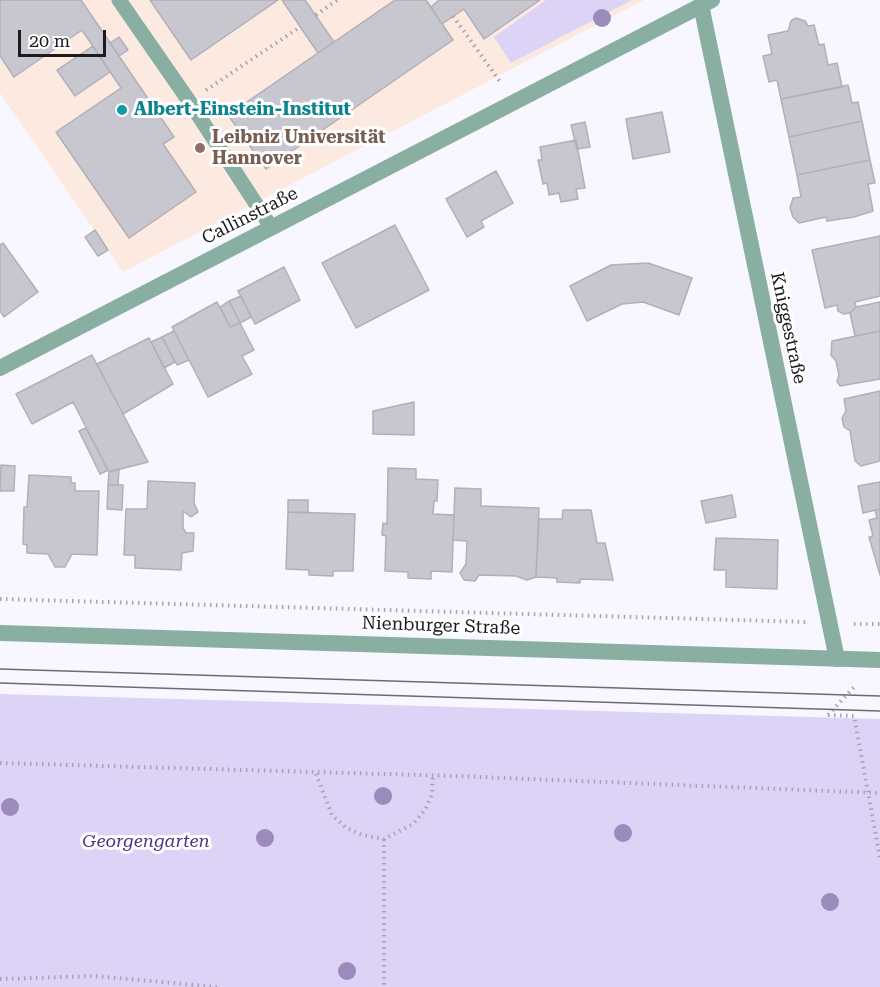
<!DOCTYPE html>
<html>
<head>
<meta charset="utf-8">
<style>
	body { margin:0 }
	#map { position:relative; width:880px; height:987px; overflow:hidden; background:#f8f6ff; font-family:"Roboto Serif",serif }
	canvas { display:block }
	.scale { position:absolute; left:18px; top:30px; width:88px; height:27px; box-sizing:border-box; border:3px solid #1c1b1e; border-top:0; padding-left:8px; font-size:18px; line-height:21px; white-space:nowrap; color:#1c1b1e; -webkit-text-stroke:4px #fff; paint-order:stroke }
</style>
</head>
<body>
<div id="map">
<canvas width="880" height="987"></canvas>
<div class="scale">20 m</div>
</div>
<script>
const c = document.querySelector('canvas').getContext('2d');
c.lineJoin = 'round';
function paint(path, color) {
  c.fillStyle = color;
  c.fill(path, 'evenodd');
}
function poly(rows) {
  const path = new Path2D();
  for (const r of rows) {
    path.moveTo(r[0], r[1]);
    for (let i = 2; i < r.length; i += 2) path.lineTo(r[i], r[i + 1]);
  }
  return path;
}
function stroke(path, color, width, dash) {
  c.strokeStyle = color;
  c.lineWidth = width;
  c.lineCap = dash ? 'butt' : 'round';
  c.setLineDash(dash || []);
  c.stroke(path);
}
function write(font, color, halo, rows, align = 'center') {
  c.font = font + ' "Roboto Serif",serif';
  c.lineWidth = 6;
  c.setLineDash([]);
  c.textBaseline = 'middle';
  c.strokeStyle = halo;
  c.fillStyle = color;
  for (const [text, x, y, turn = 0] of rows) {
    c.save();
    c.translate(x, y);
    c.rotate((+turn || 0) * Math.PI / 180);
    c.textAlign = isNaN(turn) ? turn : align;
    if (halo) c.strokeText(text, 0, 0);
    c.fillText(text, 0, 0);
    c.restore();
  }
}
paint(poly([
	[0,0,644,0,123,272,0,93]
]), '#fce9e0');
paint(poly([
	[546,0,632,0,511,63,494,37],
	[0,694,880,719,880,987,0,987]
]), '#dcd3f7');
const building = poly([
	[0,0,81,0,174,137,163,144,196,192,129,238,56,132,121,88,82,30,14,77,0,56,0,0],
	[150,0,278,0,191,60,150,0],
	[282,0,305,0,334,42,318,53,282,0],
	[395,0,426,0,453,40,266,169,228,115,395,0],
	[439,0,540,0,484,39,464,9,442,24,431,7,439,0],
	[796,18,805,21,808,26,814,25,819,45,824,44,828,65,837,63,842,87,781,99,777,80,769,82,763,56,772,54,768,35,788,31,791,21,796,18],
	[119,37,128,50,119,56,110,43,119,37],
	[93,46,110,72,75,96,57,70,93,46],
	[848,85,852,103,858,102,862,121,789,137,781,99,848,85],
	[662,112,670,152,633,159,626,119,662,112],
	[862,121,870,160,797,175,789,137,862,121],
	[585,122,590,147,577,149,571,125,585,122],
	[576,140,585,188,576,189,578,199,561,202,559,193,549,195,547,183,543,184,538,160,542,160,540,147,576,140],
	[870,160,875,183,868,184,873,211,854,217,827,221,826,217,799,223,793,217,790,208,793,198,801,197,797,175,870,160],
	[496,171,513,203,481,221,484,227,467,237,446,199,496,171],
	[395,225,429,290,356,328,322,263,395,225],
	[95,230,108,250,98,256,85,237,95,230],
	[880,236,880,296,855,302,856,307,850,313,844,314,838,311,837,305,825,308,812,250,880,236],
	[3,243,38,292,4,317,0,311,0,245,3,243],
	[648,263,692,278,679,315,643,302,622,304,587,321,570,286,611,265,648,263],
	[284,267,300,300,255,324,238,291,284,267],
	[241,296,251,317,240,323,229,301,241,296],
	[229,301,240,323,230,327,220,307,229,301],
	[217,302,230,327,240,323,254,350,242,356,252,374,208,397,172,327,217,302],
	[880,302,880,331,855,336,850,313,856,307,880,302],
	[174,331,189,360,177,365,162,337,174,331],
	[880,331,880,379,840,386,837,381,839,375,836,361,831,355,832,341,880,331],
	[162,337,175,362,164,368,151,342,162,337],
	[149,338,173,384,123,414,97,364,149,338],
	[92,355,123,414,148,462,109,472,73,402,32,424,16,394,92,355],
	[880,391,880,461,861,466,855,461,850,431,844,427,842,418,846,411,844,399,880,391],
	[414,402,414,435,373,434,373,411,414,402],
	[86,428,108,470,100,474,79,431,86,428],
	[1,465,15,466,14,491,0,491,1,465],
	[388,468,416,469,416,479,438,480,437,501,434,501,433,514,454,515,452,572,431,571,431,579,408,578,408,572,385,571,386,536,382,535,383,523,387,524,388,468],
	[119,469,118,485,108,485,109,472,119,469],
	[29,475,71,477,71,483,75,483,75,491,99,491,97,555,72,554,65,567,55,567,48,554,27,553,27,545,23,544,24,507,27,507,29,475],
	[148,481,195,483,194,503,198,512,191,517,183,511,183,528,186,533,194,533,193,551,182,553,181,570,135,568,135,555,124,555,126,509,147,509,148,481],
	[880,482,880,509,863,513,858,486,880,482],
	[108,485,123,485,122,510,107,509,108,485],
	[455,488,481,489,481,506,539,508,536,577,527,580,516,576,479,575,475,581,464,580,460,573,466,564,467,541,453,540,455,488],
	[732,495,736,517,706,523,701,501,732,495],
	[288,500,308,500,308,513,288,512,288,500],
	[880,509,880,575,869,537,873,536,869,520,877,518,875,510,880,509],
	[563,510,591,510,597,543,605,543,613,580,580,579,580,583,557,582,557,578,536,577,539,519,562,519,563,510],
	[288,512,355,514,353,571,333,571,333,576,309,575,309,570,286,569,288,512],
	[716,538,778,540,777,589,726,587,726,570,714,570,716,538]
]);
paint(building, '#c8c6ce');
stroke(building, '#b1afb8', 1.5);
stroke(poly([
	[316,15,337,0],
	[453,16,501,83],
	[206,90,300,27],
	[0,599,807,622],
	[854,624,880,624],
	[828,715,854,716,880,858],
	[828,715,856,685],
	[0,763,454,776,880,793],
	[316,774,332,815,345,827,362,835,384,839,413,824,425,810,432,794,433,776],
	[384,839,384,987],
	[0,979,95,976,217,987]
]), '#a6a4ab', 4, [1.5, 4.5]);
stroke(poly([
	[119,0,189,101,271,227]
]), '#88afa1', 15);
stroke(poly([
	[701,5,837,659],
	[0,368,712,0]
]), '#88afa1', 16);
stroke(poly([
	[0,633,880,660]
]), '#88afa1', 16);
stroke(poly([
	[0,669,880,696],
	[0,683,880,711]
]), '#6c6b70', 1.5);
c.fillStyle = '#9b8abc';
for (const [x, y] of [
	[602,18],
	[383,796],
	[10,807],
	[623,833],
	[265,838],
	[830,902],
	[347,971]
]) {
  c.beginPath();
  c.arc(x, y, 9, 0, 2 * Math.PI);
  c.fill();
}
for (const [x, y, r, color] of [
	[122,110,6,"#0f9aa8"],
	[200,148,6,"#8d6e63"]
]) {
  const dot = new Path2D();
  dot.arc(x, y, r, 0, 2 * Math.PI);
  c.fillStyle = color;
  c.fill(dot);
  stroke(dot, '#fff', 2);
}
write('bold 18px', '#0d838f', '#fff', [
	["Albert-Einstein-Institut",134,110]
], 'left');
write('bold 18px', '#785e54', '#fff', [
	["Leibniz Universität",212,138],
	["Hannover",212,159]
], 'left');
write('18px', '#1c1b1e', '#fff', [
	["Callinstraße",250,216,-27],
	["Kniggestraße",788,328,78],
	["Nienburger Straße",441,626,2]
]);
write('italic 18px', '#4f3285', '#fff', [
	["Georgengarten",146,842]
]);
</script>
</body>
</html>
